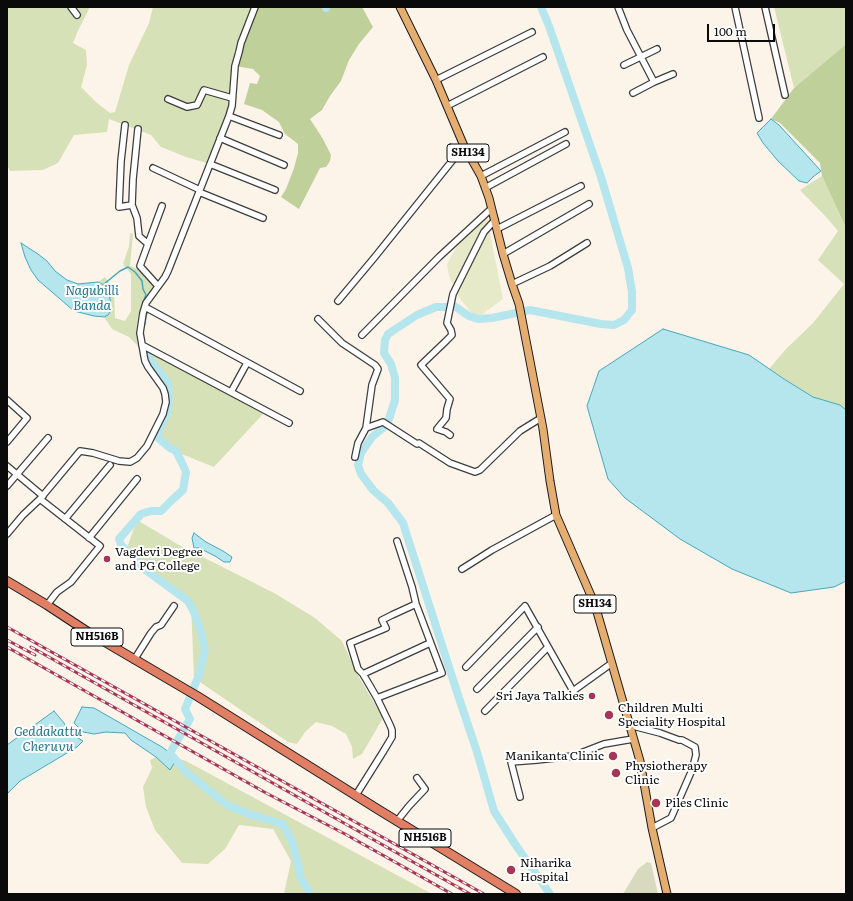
<!DOCTYPE html>
<html>
<head>
<meta charset="utf-8">
<style>
	body { margin:0 }
	#map { position:relative; width:853px; height:901px; overflow:hidden; background:#fcf4e9; font-family:Literata,serif }
	canvas { display:block }
	.frame { position:absolute; inset:0; border:8px solid #0a0a0a; pointer-events:none }
	.scale { position:absolute; left:707px; top:24px; width:68px; height:18px; box-sizing:border-box; border:2px solid #0a0a0a; border-top:0; padding-left:5px; font-size:12px; line-height:14px; white-space:nowrap; color:#0a0a0a; -webkit-text-stroke:3px #fff; paint-order:stroke }
</style>
</head>
<body>
<div id="map">
<canvas width="853" height="901"></canvas>
<div class="frame"></div>
<div class="scale">100 m</div>
</div>
<script>
const c = document.querySelector('canvas').getContext('2d');
c.lineJoin = 'round';
function paint(path, color) {
  c.fillStyle = color;
  c.fill(path, 'evenodd');
}
function poly(rows) {
  const path = new Path2D();
  for (const r of rows) {
    path.moveTo(r[0], r[1]);
    for (let i = 2; i < r.length; i += 2) path.lineTo(r[i], r[i + 1]);
  }
  return path;
}
function stroke(path, color, width, dash) {
  c.strokeStyle = color;
  c.lineWidth = width;
  c.lineCap = dash ? 'butt' : 'round';
  c.setLineDash(dash || []);
  c.stroke(path);
}
function write(font, color, halo, rows, align = 'center') {
  c.font = font + ' Literata,serif';
  c.lineWidth = 4;
  c.setLineDash([]);
  c.textBaseline = 'middle';
  c.strokeStyle = halo;
  c.fillStyle = color;
  for (const [text, x, y, turn = 0] of rows) {
    c.save();
    c.translate(x, y);
    c.rotate((+turn || 0) * Math.PI / 180);
    c.textAlign = isNaN(turn) ? turn : align;
    if (halo) c.strokeText(text, 0, 0);
    c.fillText(text, 0, 0);
    c.restore();
  }
}
paint(poly([
	[7,7,90,7,77,33,73,43,86,50,87,65,81,87,97,103,110,113,115,112,129,65,149,23,153,7,255,7,241,43,232,106,210,164,186,157,161,147,151,135,109,119,107,132,74,135,58,163,43,170,10,171,7,165],
	[774,7,846,7,846,44,794,88],
	[822,176,846,228,846,413,813,397,769,369,786,349,813,323,844,284,818,260,838,231,827,218,800,190],
	[130,233,133,234,130,266,143,271,156,285,148,294,142,304,138,317,136,332,138,346,129,337,112,329,104,317,108,315,110,312,111,303,104,285,98,282,105,277,114,292,115,318,125,321,131,311,131,274,123,264,129,246],
	[148,350,263,414,214,467,189,457,170,450,154,438,166,421,169,411,171,393,169,381,156,366],
	[137,520,179,545,276,594,315,618,342,641,356,672,383,718,362,754,353,759,352,747,346,734,332,726,316,722,305,732,297,744,288,742,194,678,191,604,125,553],
	[156,757,170,770,177,758,186,761,432,894,284,894,291,861,273,829,239,825,225,849,208,864,182,863,155,830,146,807,143,787,152,768,150,760]
]), '#d7e1b8');
paint(poly([
	[255,7,362,7,373,27,359,44,349,60,341,81,330,96,322,110,310,119,323,139,331,155,330,161,326,167,320,168,299,209,281,197,286,189,294,168,298,153,298,144,285,134,279,122,262,110,244,104,250,83,257,84,260,76,253,69,235,66],
	[846,44,846,228,822,176,820,163,780,123,771,119,794,88]
]), '#bfd09a');
paint(poly([
	[647,862,651,863,658,894,623,894,638,869]
]), '#d8dabf');
paint(poly([
	[487,218,503,299,476,319,458,296,449,276,447,264,458,244]
]), '#e6eac9');
const water = poly([
	[771,119,779,125,821,171,814,176,807,183,799,181,778,161,763,143,757,133,771,119],
	[21,243,38,254,47,261,55,271,67,280,78,284,98,282,104,285,109,295,111,303,110,312,108,315,104,317,94,316,74,311,38,280,31,270,25,257,21,243],
	[663,329,749,355,784,379,813,397,840,405,846,410,846,581,834,587,791,593,732,569,680,539,625,498,608,479,587,406,599,371,663,329],
	[194,533,206,542,223,551,232,557,230,562,224,562,215,556,199,548,194,548,192,538,194,533],
	[82,707,94,708,162,747,177,758,170,770,156,757,131,740,125,733,106,732,94,734,83,732,74,723,82,707],
	[54,711,64,723,68,732,83,741,77,747,20,781,7,794,7,745,54,711]
]);
paint(water, '#b5e5ed');
stroke(water, '#46a7ba', 1);
stroke(poly([
	[104,284,120,271,128,267,135,272,142,281,143,289,146,295,143,302],
	[145,324,146,316,148,310],
	[7,530,18,516]
]), '#46a7ba', 1.5);
stroke(poly([
	[541,7,549,26,601,177,628,268,632,292,632,310,624,320,614,325,601,324,530,310,492,318,478,319,469,316,456,307,436,307,417,315,388,334,385,340,384,353,391,364,395,378,395,400,389,419,383,428,372,437,361,453,358,465,361,474,373,490,388,503,403,523,456,689,477,752,494,811,515,844,550,894],
	[326,8,326,7],
	[147,356,168,383,169,398,167,414,164,421,160,428,157,437,170,448,176,451,182,463,186,472,183,490,172,500,161,511,151,511,141,514,119,539,121,545,147,571,188,601,194,612,200,629,205,649,199,675,185,709,190,719,170,753,185,771,227,805,252,815,283,824,293,844,301,878,310,894]
]), '#b5e5ed', 8);
const minor = poly([
	[71,7,77,15],
	[618,7,627,30,654,82,673,74],
	[735,7,759,118],
	[765,7,785,95],
	[624,65,657,49],
	[436,80,532,32],
	[633,93,654,82],
	[168,99,187,107,197,105,204,90,232,98],
	[447,106,543,57],
	[229,116,279,135],
	[125,125,121,161,119,207,132,205],
	[138,129,133,179,132,205,137,218,139,236,148,244],
	[220,138,284,165],
	[210,164,275,190],
	[153,168,200,190],
	[481,176,565,132],
	[485,188,566,144],
	[199,192,263,218],
	[497,229,581,186],
	[503,254,589,204],
	[512,284,550,266,587,243],
	[158,286,140,266,148,244,162,206],
	[338,301,374,258,464,146],
	[145,307,300,391],
	[318,319,342,343,375,365,378,369,372,385,366,428,358,443,355,457],
	[362,335,439,257,491,209],
	[142,345,289,423],
	[231,392,247,363],
	[7,400,27,418,7,442],
	[366,428,383,422,417,444,419,443,450,463,475,472,480,470,520,431,541,418],
	[450,435,446,432,437,429,446,418,447,409,450,399,421,365,445,342,452,335,451,330,447,323,453,294,484,232,495,220],
	[7,466,43,496],
	[7,486,48,438],
	[40,499,100,546,71,582,57,592,47,605],
	[65,519,110,465],
	[7,534,23,515,40,499,80,451,93,453,119,461,130,462,137,458,147,446,163,414,166,402,165,394,163,388,148,367,145,361,144,356,140,333,143,313,146,303,165,277,168,271,229,116,232,106,235,66,239,52,241,43,255,7],
	[89,538,137,479],
	[462,569,492,550,556,515],
	[134,660,151,633,156,627,161,625,174,606],
	[466,667,525,606,573,691,612,663],
	[363,674,358,669,350,643,386,628,382,620,392,615,416,604],
	[477,689,538,627],
	[377,698,442,673,416,604,412,587,397,541],
	[485,711,548,647],
	[629,725,660,733,679,740,682,740,695,747,696,755,692,770,671,818,652,828],
	[356,795,383,752,392,737,392,730,390,725,377,698,363,674,430,643],
	[520,797,511,762,537,760,573,756,604,744,633,739],
	[397,821,409,806,425,789,417,778]
]);
const major = poly([
	[400,7,436,80,464,146,481,176,489,198,503,254,512,284,519,304,543,429,550,481,556,515,595,605,640,761,652,828,667,894]
]);
const highway = poly([
	[7,581,47,605,88,632,197,696,379,810,516,894]
]);
stroke(minor, '#3d3d3d', 8);
stroke(major, '#1b1b1b', 9);
stroke(highway, '#1b1b1b', 10);
stroke(minor, '#fff', 5.5);
stroke(major, '#e6ad70', 7);
stroke(highway, '#e07f63', 8);
const rail = poly([
	[7,627,484,894],
	[7,640,35,655],
	[7,647,266,793,345,834,452,894],
	[31,647,470,894]
]);
stroke(rail, '#a63655', 3);
stroke(rail, '#fff', 1.5, [4.5]);
for (const [x, y, r, color] of [
	[107,559,4,"#a63655"],
	[592,696,4,"#a63655"],
	[609,715,5,"#a63655"],
	[613,756,5,"#a63655"],
	[616,773,5,"#a63655"],
	[656,803,5,"#a63655"],
	[511,870,5,"#a63655"]
]) {
  const dot = new Path2D();
  dot.arc(x, y, r, 0, 2 * Math.PI);
  c.fillStyle = color;
  c.fill(dot);
  stroke(dot, '#fff', 1.5);
}
for (const [x, y, w] of [
	[468,153,42],
	[595,604,42],
	[97,637,52],
	[425,838,52]
]) {
  const box = new Path2D();
  box.roundRect(x - w / 2, y - 9, w, 18, 3);
  c.fillStyle = '#fff';
  c.fill(box);
  stroke(box, '#0a0a0a', 1);
}
write('bold 11px', '#0a0a0a', null, [
	["SH134",468,153],
	["SH134",595,604],
	["NH516B",97,637],
	["NH516B",425,838]
]);
write('12px', '#0a0a0a', '#fff', [
	["Vagdevi Degree",115,552],
	["and PG College",115,566],
	["Sri Jaya Talkies",584,696,"right"],
	["Children Multi",618,708],
	["Speciality Hospital",618,722],
	["Manikanta Clinic",604,756,"right"],
	["Physiotherapy",625,766],
	["Clinic",625,780],
	["Piles Clinic",665,803],
	["Niharika",520,863],
	["Hospital",520,877]
], 'left');
write('italic 13px', '#257589', '#fff', [
	["Nagubilli",92,291],
	["Banda",92,306],
	["Geddakattu",48,732],
	["Cheruvu",48,747]
]);
</script>
</body>
</html>
